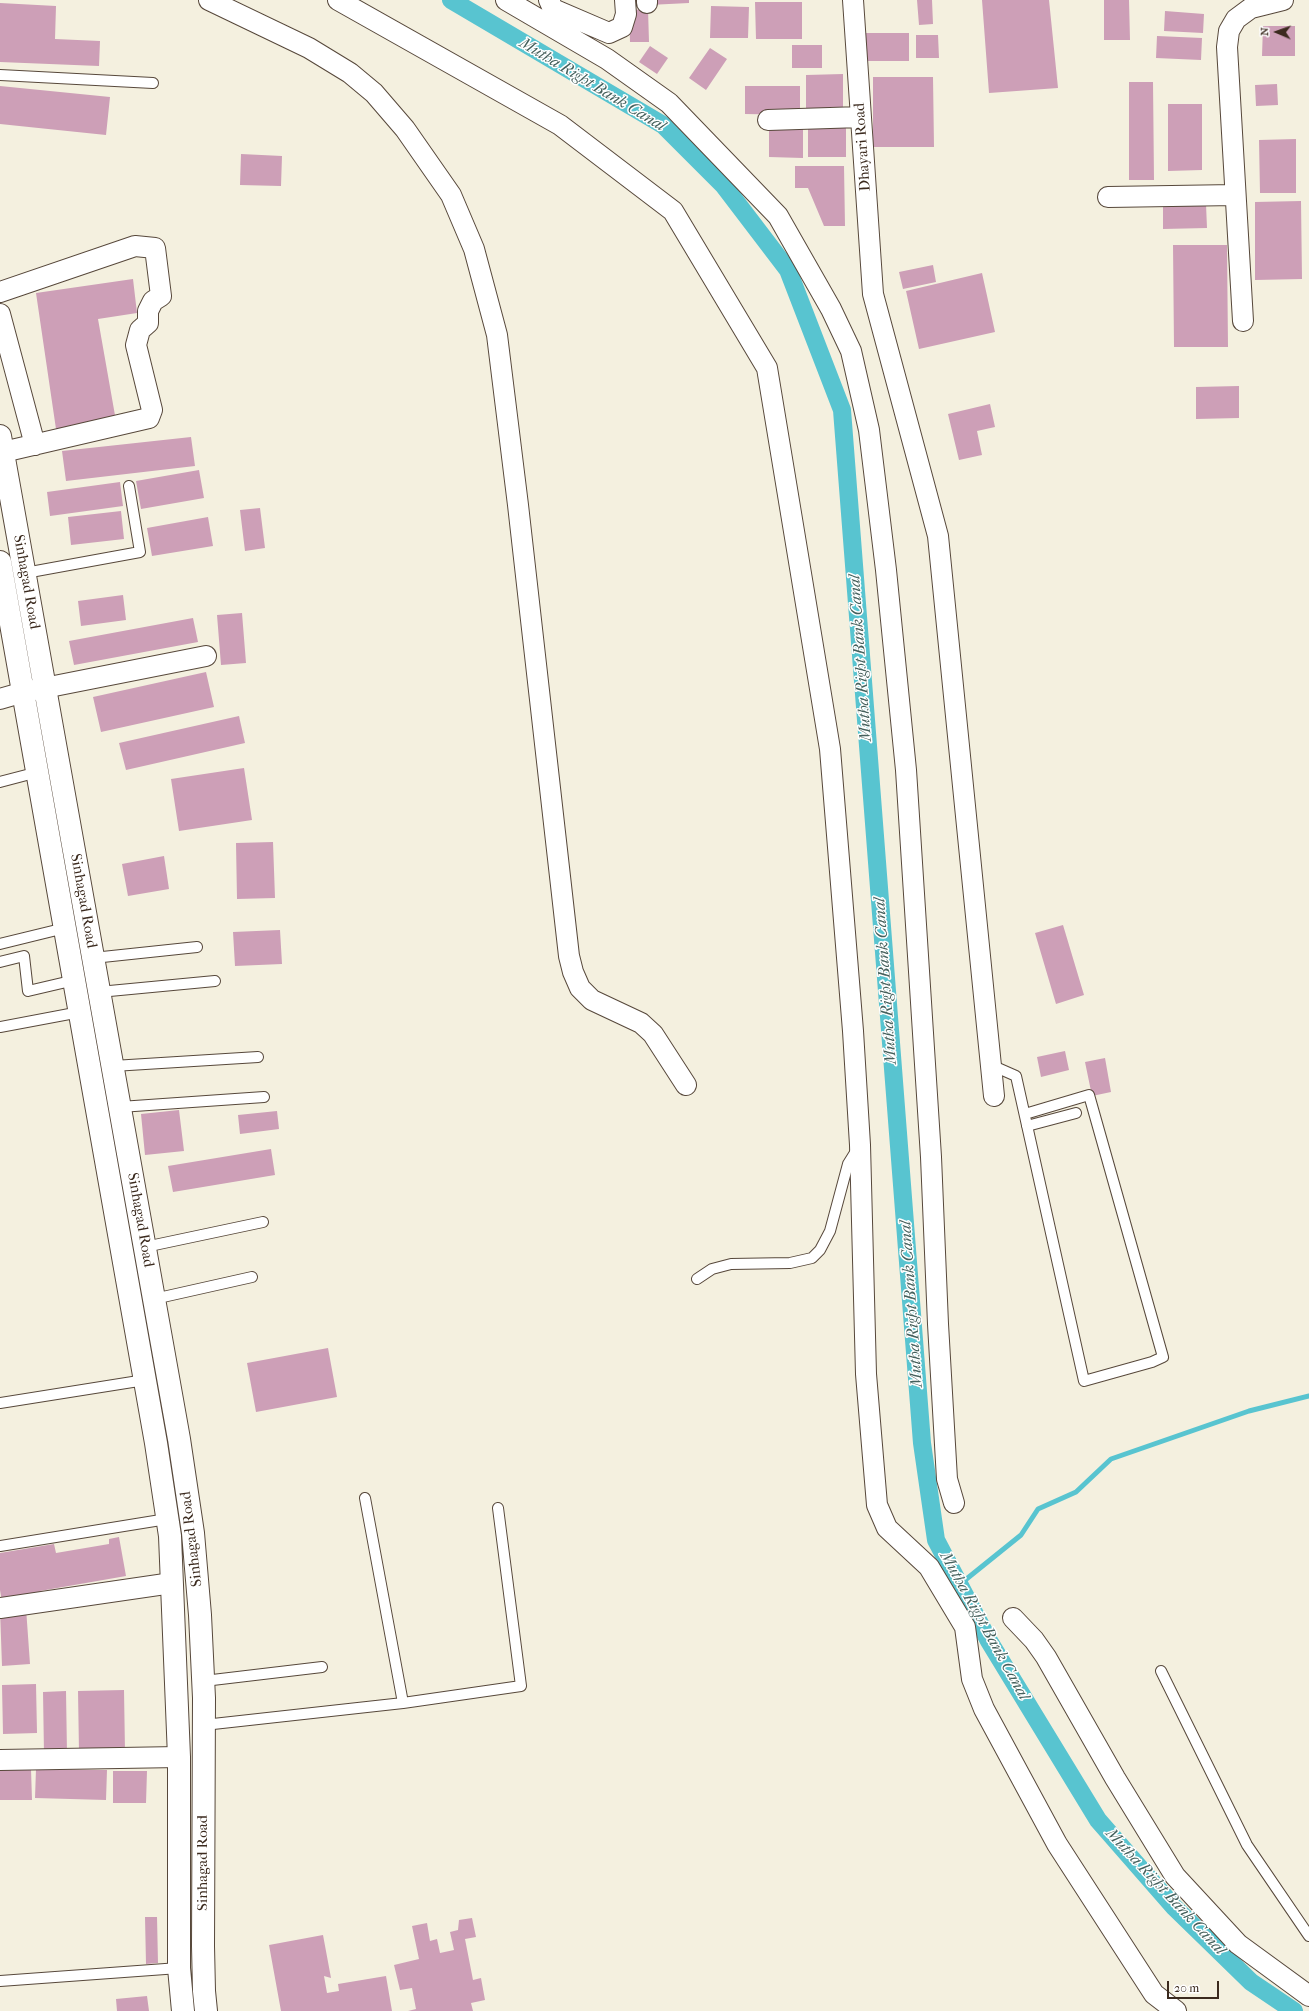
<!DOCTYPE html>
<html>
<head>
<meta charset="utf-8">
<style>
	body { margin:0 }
	#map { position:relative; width:1309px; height:2011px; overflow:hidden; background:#f4f0df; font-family:"IM FELL French Canon",serif }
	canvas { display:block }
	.north { position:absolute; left:1257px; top:12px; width:40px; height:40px; -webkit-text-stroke:3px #fff; paint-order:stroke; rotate:272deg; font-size:11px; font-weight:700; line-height:16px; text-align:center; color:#3b2a1e }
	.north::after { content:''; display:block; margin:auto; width:14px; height:18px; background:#3b2a1e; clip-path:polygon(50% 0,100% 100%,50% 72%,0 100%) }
	.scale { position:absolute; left:1167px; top:1981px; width:52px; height:18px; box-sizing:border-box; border:2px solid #3b2a1e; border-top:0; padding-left:5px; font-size:12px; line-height:14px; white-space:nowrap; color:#3b2a1e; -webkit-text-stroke:3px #fff; paint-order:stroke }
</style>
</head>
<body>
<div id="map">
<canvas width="1309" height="2011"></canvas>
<div class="north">N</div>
<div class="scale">20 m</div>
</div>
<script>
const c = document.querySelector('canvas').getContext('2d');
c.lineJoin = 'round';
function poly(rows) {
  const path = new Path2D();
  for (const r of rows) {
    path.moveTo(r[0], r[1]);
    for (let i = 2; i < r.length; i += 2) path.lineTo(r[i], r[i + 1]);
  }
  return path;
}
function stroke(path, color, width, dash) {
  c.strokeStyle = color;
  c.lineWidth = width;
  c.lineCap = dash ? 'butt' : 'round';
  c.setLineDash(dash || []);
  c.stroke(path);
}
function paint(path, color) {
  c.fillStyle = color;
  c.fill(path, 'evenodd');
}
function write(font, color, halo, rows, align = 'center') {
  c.font = font + ' "IM FELL French Canon",serif';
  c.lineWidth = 3;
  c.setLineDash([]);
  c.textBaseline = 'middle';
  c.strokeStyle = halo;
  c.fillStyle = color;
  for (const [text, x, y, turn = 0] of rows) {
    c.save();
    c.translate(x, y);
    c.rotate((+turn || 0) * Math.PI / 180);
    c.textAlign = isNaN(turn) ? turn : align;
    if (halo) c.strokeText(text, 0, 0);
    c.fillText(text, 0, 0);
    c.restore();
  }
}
stroke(poly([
	[959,1585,1021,1535,1038,1509,1076,1492,1111,1459,1249,1411,1309,1396]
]), '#58c4d0', 5);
stroke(poly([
	[451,0,663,125,724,186,788,270,842,410,922,1443,936,1540,989,1641,1098,1820,1174,1907,1251,1982,1294,2011]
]), '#58c4d0', 18);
paint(poly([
	[649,0,689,0,689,3,649,5],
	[917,0,932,0,933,24,919,25],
	[982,0,1049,0,1058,88,989,93],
	[1104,0,1129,0,1130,40,1104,40],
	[755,2,802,2,802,39,756,39],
	[0,3,56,6,55,39,100,41,99,66,0,62],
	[711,6,749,7,748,38,710,38],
	[648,9,649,42,630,42,629,10],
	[1165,11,1204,14,1203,33,1164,31],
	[1263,26,1295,26,1295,56,1262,56],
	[866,33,909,33,909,61,866,61],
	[916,35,938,35,939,58,916,58],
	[1157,36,1202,38,1201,60,1156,58],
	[792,45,822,45,822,68,792,68],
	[650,46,668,58,657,74,639,62],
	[710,48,727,59,706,90,689,78],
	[843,74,843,111,806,111,806,75],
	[873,77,933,77,934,147,873,147],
	[1129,82,1153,82,1154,180,1129,180],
	[1277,84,1278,105,1256,106,1255,85],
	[0,86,110,97,106,135,0,124],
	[745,86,800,86,800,115,745,114],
	[1168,104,1202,104,1202,170,1168,171],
	[808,121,846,121,846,157,808,157],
	[769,124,803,124,803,158,769,157],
	[1296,139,1296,193,1260,193,1259,140],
	[241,154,282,156,281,186,240,185],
	[795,166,844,166,845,226,824,226,808,188,795,188],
	[1301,201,1302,279,1255,280,1255,202],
	[1163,204,1206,204,1207,228,1163,229],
	[1173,245,1227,245,1228,347,1174,347],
	[933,265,936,282,903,289,899,272],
	[982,273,995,332,919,349,906,291],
	[133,279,137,313,98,319,116,421,56,429,36,293],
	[1239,386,1239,418,1196,419,1196,387],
	[990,404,995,427,977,431,982,455,959,460,948,414],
	[191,437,195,466,66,481,62,451],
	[199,470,204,498,141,509,136,481],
	[120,482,123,506,50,516,47,492],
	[260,508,265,548,245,551,240,510],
	[121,511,124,539,71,545,68,517],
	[208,517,213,546,152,556,147,528],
	[123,595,126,620,81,626,78,601],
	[242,613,246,663,221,665,217,615],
	[193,618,198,642,74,665,69,641],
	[206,672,214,707,101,732,93,697],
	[239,716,245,743,126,770,119,743],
	[244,768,252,820,179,831,171,779],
	[273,842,275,898,237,899,236,843],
	[164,856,169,889,128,896,122,864],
	[1063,925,1084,995,1056,1004,1035,933],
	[280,930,282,964,235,966,233,932],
	[1065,1051,1069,1070,1041,1077,1037,1057],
	[1105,1058,1111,1092,1092,1096,1085,1062],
	[179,1110,184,1151,145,1155,141,1114],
	[277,1111,279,1129,240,1134,238,1115],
	[271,1149,275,1175,173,1192,168,1166],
	[328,1348,337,1397,256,1412,247,1363],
	[119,1537,126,1576,40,1591,41,1595,2,1602,0,1590,0,1553,54,1544,56,1553,109,1544,109,1539],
	[26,1608,30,1664,2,1666,0,1610],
	[36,1684,37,1733,3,1734,2,1685],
	[124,1690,125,1752,79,1752,78,1691],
	[66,1691,67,1754,44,1754,43,1692],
	[0,1769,31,1769,32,1800,0,1800],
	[36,1769,107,1770,106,1800,35,1798],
	[113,1771,147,1771,146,1803,113,1803],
	[145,1917,157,1917,158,1963,146,1964],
	[472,1918,476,1937,465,1939,473,1980,481,1978,485,2000,471,2003,473,2011,408,2011,416,2009,412,1988,400,1990,394,1965,419,1959,412,1926,427,1923,430,1941,437,1939,440,1953,454,1950,450,1932,458,1930,459,1920],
	[323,1935,331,1978,324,1976,327,1993,339,1991,338,1984,386,1976,392,2011,281,2011,269,1945],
	[147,1996,149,2011,117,2011,116,1999]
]), '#cd9fb7');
const lane = poly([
	[0,75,153,83],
	[25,573,140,552,129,486],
	[0,782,38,772],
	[0,944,65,928],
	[93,958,197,947],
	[0,962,24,956,28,991,75,980],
	[99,992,215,981],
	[0,1027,80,1012],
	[991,1065,1016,1076,1084,1381,1152,1362,1163,1357,1089,1095,1025,1114],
	[113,1066,258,1057],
	[120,1107,264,1097],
	[1027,1126,1076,1113],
	[145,1247,263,1222],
	[697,1279,712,1269,731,1264,790,1263,812,1258,820,1250,830,1231,848,1164,858,1148],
	[154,1299,252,1277],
	[0,1403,145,1380],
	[0,1546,167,1519],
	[1161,1671,1247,1845,1309,1936],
	[204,1681,322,1667],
	[403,1703,521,1686,498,1508],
	[204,1725,403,1703,365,1498],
	[0,1981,179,1968]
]);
const street = poly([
	[209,0,309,48,350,73,374,93,405,129,451,195,474,249,497,335,518,505,569,956,573,972,580,988,592,1000,641,1023,653,1034,686,1085],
	[338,0,560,125,673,211,767,368,830,749,853,1031,860,1145,866,1374,877,1505,887,1528,929,1567,965,1627,972,1679,984,1709,1057,1844,1154,1994,1176,2011],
	[506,0,607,59,669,103,778,216,831,309,851,351,869,430,886,570,906,770,931,1157,938,1324,947,1479,954,1503],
	[549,0,553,9,609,33,622,27,626,14,625,0],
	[647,0,647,3],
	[853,0,873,294,938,536,994,1096],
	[768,120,861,117],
	[1108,197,1235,195],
	[0,292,135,246,155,248,161,296,153,301,148,311,148,323,140,330,136,345,152,410,149,418,3,452],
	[0,314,35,445],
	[1243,321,1227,47,1229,31,1236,19,1251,8,1283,0],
	[0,699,24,692,206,656],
	[0,1608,172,1583],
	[1013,1618,1034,1640,1046,1657,1115,1778,1175,1876,1238,1944,1309,1996],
	[0,1760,179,1757]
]);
const primary = poly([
	[0,436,179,1439,193,1533,200,1615,204,1698,203,1946,204,1991,206,2011],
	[0,562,156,1443,170,1536,179,1757,179,1968,183,2011]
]);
stroke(lane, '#57483b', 12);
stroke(street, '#57483b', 22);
stroke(primary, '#57483b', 24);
stroke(lane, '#fff', 10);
stroke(street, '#fff', 20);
stroke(primary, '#fff', 22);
write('15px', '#3b2a1e', '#fff', [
	["Dhayari Road",863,147,-94],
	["Sinhagad Road",26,582,80],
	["Sinhagad Road",83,901,80],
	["Sinhagad Road",140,1220,80],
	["Sinhagad Road",192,1539,-97],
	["Sinhagad Road",203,1863,-90]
]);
write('italic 16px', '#45605c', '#fff', [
	["Mutha Right Bank Canal",592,85,31],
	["Mutha Right Bank Canal",861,658,-94],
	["Mutha Right Bank Canal",886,981,-94],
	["Mutha Right Bank Canal",912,1304,-94],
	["Mutha Right Bank Canal",984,1626,61],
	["Mutha Right Bank Canal",1165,1892,47]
]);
</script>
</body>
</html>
